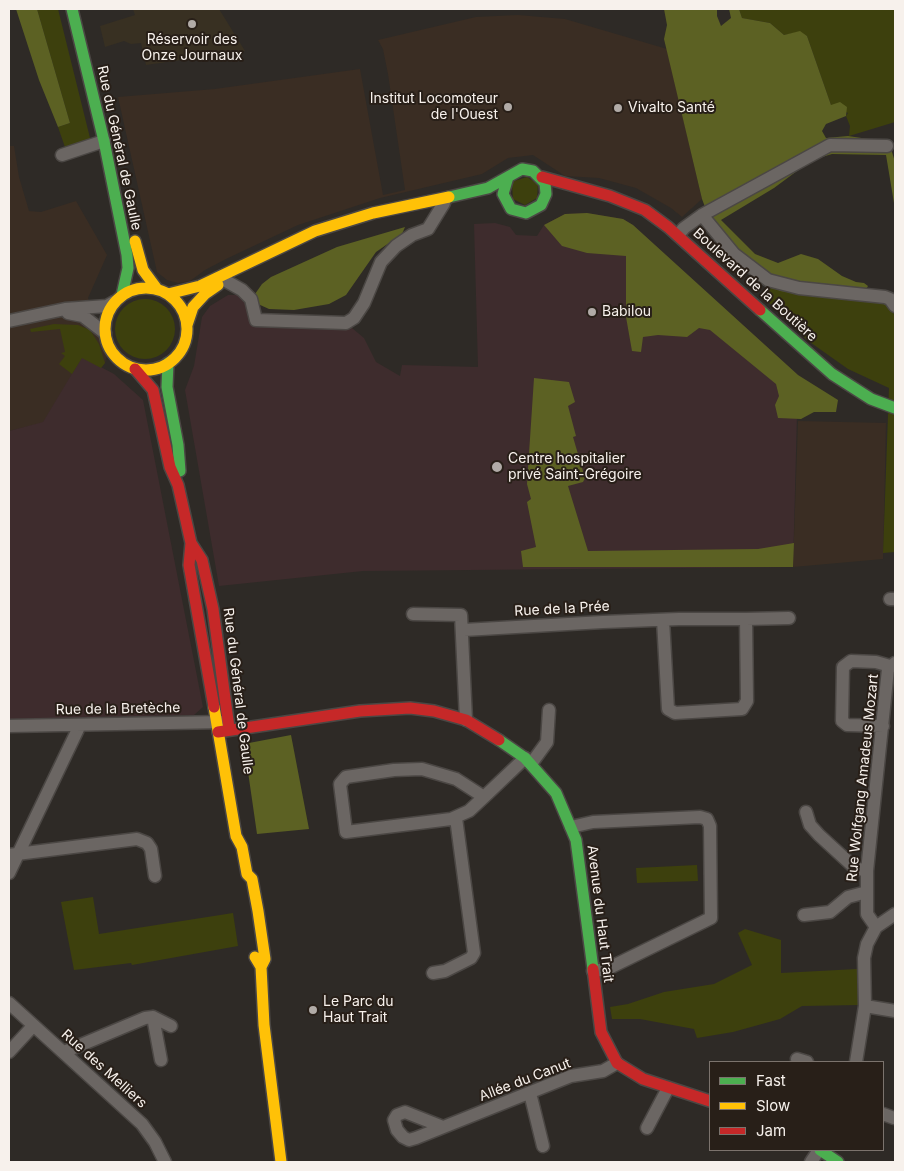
<!DOCTYPE html>
<html>
<head>
<meta charset="utf-8">
<style>
	body { margin:0 }
	#map { position:relative; width:904px; height:1171px; overflow:hidden; background:#2e2a26; font-family:Inter,sans-serif }
	canvas { display:block }
	.frame { position:absolute; inset:0; border:10px solid #f7f1ec; pointer-events:none }
	.legend { position:absolute; left:709px; top:1061px; width:175px; height:90px; box-sizing:border-box; background:#281f18; border:1px solid #7b736d; margin:0; padding:6px 9px; list-style:none; font-size:15px; color:#f7f1ec }
	.legend li { display:flex; align-items:center; gap:10px; height:25px }
	.legend b { width:25px; border:1px solid #7b736d }
</style>
</head>
<body>
<div id="map">
<canvas width="904" height="1171"></canvas>
<div class="frame"></div>
<ul class="legend">
<li><b style="height:6px;background:#4caf50"></b>Fast</li>
<li><b style="height:6px;background:#ffc107"></b>Slow</li>
<li><b style="height:6px;background:#c62828"></b>Jam</li>
</ul>
</div>
<script>
const c = document.querySelector('canvas').getContext('2d');
c.lineJoin = 'round';
function paint(path, color) {
  c.fillStyle = color;
  c.fill(path, 'evenodd');
}
function poly(rows) {
  const path = new Path2D();
  for (const r of rows) {
    if (r.length === 3) {
      path.moveTo(r[0] + r[2], r[1]);
      path.arc(r[0], r[1], r[2], 0, 2 * Math.PI);
      continue;
    }
    path.moveTo(r[0], r[1]);
    for (let i = 2; i < r.length; i += 2) path.lineTo(r[i], r[i + 1]);
  }
  return path;
}
function stroke(path, color, width, dash) {
  c.strokeStyle = color;
  c.lineWidth = width;
  c.lineCap = dash ? 'butt' : 'round';
  c.setLineDash(dash || []);
  c.stroke(path);
}
function write(font, color, halo, rows, align = 'center') {
  c.font = font + ' Inter,sans-serif';
  c.lineWidth = 4;
  c.setLineDash([]);
  c.textBaseline = 'middle';
  c.strokeStyle = halo;
  c.fillStyle = color;
  for (const [text, x, y, turn = 0] of rows) {
    c.save();
    c.translate(x, y);
    c.rotate((+turn || 0) * Math.PI / 180);
    c.textAlign = isNaN(turn) ? turn : align;
    if (halo) c.strokeText(text, 0, 0);
    c.fillText(text, 0, 0);
    c.restore();
  }
}
paint(poly([
	[518,15,565,19,667,49,702,199,682,217,671,208,636,188,599,178,565,176,533,155,508,158,482,174,380,198,298,225,226,259,205,270,190,281,178,283,167,280,157,272,118,97,215,89,360,69,383,195,405,190,388,74,383,49,378,40,476,17],
	[9,146,14,146,19,177,29,211,41,212,76,201,107,255,88,298,107,355,105,363,101,368,82,358,43,423,9,431],
	[798,421,886,423,883,559,793,567]
]), '#3a2d23');
paint(poly([
	[133,9,219,9,245,51,146,65,141,43,131,44,124,41,105,47,100,26,135,15]
]), '#383022');
paint(poly([
	[587,213,623,219,633,225,798,375,793,567,363,571,219,586,185,390,194,366,202,317,210,306,228,295,238,295,243,299,253,322,352,328,364,338,376,362,400,376,402,365,478,367,474,224,495,223,510,227,516,235,537,236,544,225,565,214],
	[82,357,114,374,143,400,203,707,194,715,9,719,9,431,43,422]
]), '#3e2c2d');
paint(poly([
	[37,9,58,9,91,142,66,150,58,127,70,123],
	[739,9,895,9,895,122,849,136,850,126,846,116,848,113,831,105,807,36,800,32,784,35,770,23,742,18],
	[527,177,538,184,537,198,525,205,513,199,512,185,514,181],
	[768,284,803,285,884,301,891,307,895,317,895,552,883,553,889,388,848,369,807,340,763,297],
	[145,329,30],
	[54,324,78,325,90,330,99,344,105,363,101,368,82,358,72,374,59,364,65,356,61,353,65,352,60,329,31,332,30,329],
	[697,865,698,881,637,883,636,868],
	[93,897,99,934,233,913,238,946,132,965,131,963,74,970,61,902],
	[745,929,781,940,781,973,857,969,859,1005,802,1006,780,1019,733,1032,697,1038,694,1029,640,1019,612,1019,610,1007,628,1004,664,992,714,984,752,965,738,933]
]), '#3d400d');
paint(poly([
	[16,9,37,9,70,123,58,127,39,80],
	[664,9,717,9,717,16,721,26,731,18,729,9,739,9,742,18,770,23,784,35,800,31,807,36,831,105,840,102,847,107,846,116,826,124,822,131,826,138,848,136,889,142,895,162,895,209,886,155,832,154,819,158,797,171,774,188,721,220,755,254,778,263,801,254,818,259,842,276,856,282,864,283,868,286,865,291,803,285,793,293,780,291,768,284,713,228,702,199,664,39,667,25],
	[587,213,623,219,633,225,798,375,838,400,836,412,814,412,801,419,778,418,775,405,779,396,776,384,710,330,699,328,687,337,658,335,643,337,641,352,632,351,626,317,626,256,587,253,562,246,544,225,565,214],
	[405,227,402,234,376,252,346,295,329,304,294,310,269,309,258,304,255,294,262,284,271,277,337,247],
	[534,378,569,382,575,402,568,406,576,436,573,437,585,478,583,482,568,486,588,551,758,549,794,543,793,567,523,567,521,551,536,547,527,502,531,499,527,484],
	[291,735,309,829,257,834,245,751,249,743]
]), '#5c6123');
const street = poly([
	[62,155,104,141],
	[702,215,734,254,768,280,799,288,885,297,890,299,895,306],
	[678,235,684,228,702,215,830,145,887,146],
	[226,281,242,290,251,299,256,320,346,323,354,318,364,303,381,262,396,246,412,235,428,229,444,203],
	[68,313,83,316,105,333],
	[9,321,65,309,107,306,114,302],
	[890,599,895,599],
	[413,614,461,615,466,720],
	[746,619,789,618],
	[464,630,603,622,679,619,746,619,747,701,742,709,675,713,668,709,663,620],
	[9,726,223,722],
	[883,726,847,725,842,721,843,667,851,661,876,662,890,666],
	[531,764,547,742,549,710],
	[484,797,456,779,422,769,394,770,346,777,340,784,346,832,451,819,469,811,484,797,525,758],
	[806,812,810,825,819,835,855,868,867,871],
	[571,827,593,822,700,817,707,819,710,826,711,918,607,969,593,971],
	[9,855,137,839,147,843,151,849,155,876],
	[9,873,80,725],
	[804,915,830,912,848,897,867,892],
	[876,927,867,914,867,871,888,669,895,663],
	[433,973,445,971,471,958,474,953,456,818],
	[9,1003,142,1124,155,1142,165,1162],
	[865,1006,895,1011],
	[153,1017,161,1060],
	[9,1052,33,1026],
	[64,1052,145,1018,153,1017,171,1026],
	[797,1059,807,1062],
	[856,1062,865,1006,864,958,867,944,876,927,895,914],
	[530,1093,543,1146],
	[883,1114,894,1118],
	[443,1127,405,1112,397,1115,394,1120,397,1130,403,1137,409,1140,416,1138,571,1076,603,1071,617,1063],
	[647,1128,668,1088],
	[811,1162,819,1150]
]);
const fast = poly([
	[72,9,104,141,127,255,128,268,122,295],
	[449,197,488,188,522,169,533,171,545,183,546,194,541,205,526,213,511,209,503,194,508,177],
	[760,310,832,374,871,399,895,408],
	[168,363,167,387,178,445,180,471],
	[499,740,525,758,556,793,576,840,593,969],
	[820,1150,838,1162]
]);
const slow = poly([
	[135,241,143,270,157,289],
	[146,329,41],
	[168,294,200,286,315,231,373,213,449,197],
	[187,325,193,307,205,294,218,285],
	[214,707,236,836,242,847,247,874,252,879,258,911,265,959,261,967],
	[255,957,261,967,264,1025,281,1162]
]);
const jam = poly([
	[542,177,610,196,645,210,668,227,760,310],
	[135,369,153,390,170,467,178,485,191,543,189,565,214,707],
	[191,543,202,560,213,609,229,728],
	[218,732,360,711,410,708,434,711,466,720,499,740],
	[593,969,601,1032,617,1063,643,1079,710,1101]
]);
stroke(street, '#4b4744', 15);
stroke(fast, '#4b4744', 14);
stroke(slow, '#4b4744', 14);
stroke(jam, '#4b4744', 14);
stroke(street, '#6b6663', 12);
stroke(fast, '#4caf50', 11);
stroke(slow, '#ffc107', 11);
stroke(jam, '#c62828', 11);
for (const [x, y, r, color] of [
	[192,24,5,"#b1aba7"],
	[508,107,5,"#b1aba7"],
	[618,108,5,"#b1aba7"],
	[592,312,5,"#b1aba7"],
	[497,467,6,"#b1aba7"],
	[313,1010,5,"#b1aba7"]
]) {
  const dot = new Path2D();
  dot.arc(x, y, r, 0, 2 * Math.PI);
  c.fillStyle = color;
  c.fill(dot);
  stroke(dot, '#281f18', 2);
}
write('14px', '#f7f1ec', '#281f18', [
	["Réservoir des",192,40,"center"],
	["Onze Journaux",192,56,"center"],
	["Institut Locomoteur",498,99,"right"],
	["de l'Ouest",498,115,"right"],
	["Vivalto Santé",628,108],
	["Babilou",602,312],
	["Centre hospitalier",508,459],
	["privé Saint-Grégoire",508,475],
	["Le Parc du",323,1002],
	["Haut Trait",323,1018]
], 'left');
write('14px', '#f7f1ec', '#281f18', [
	["Rue du Général de Gaulle",119,148,78],
	["Boulevard de la Boutière",755,285,42],
	["Rue de la Prée",562,609,-3],
	["Rue du Général de Gaulle",238,691,83],
	["Rue de la Bretèche",118,709,-1],
	["Rue Wolfgang Amadeus Mozart",863,778,-84],
	["Avenue du Haut Trait",600,914,83],
	["Rue des Melliers",104,1069,42],
	["Allée du Canut",525,1080,-21]
]);
</script>
</body>
</html>
